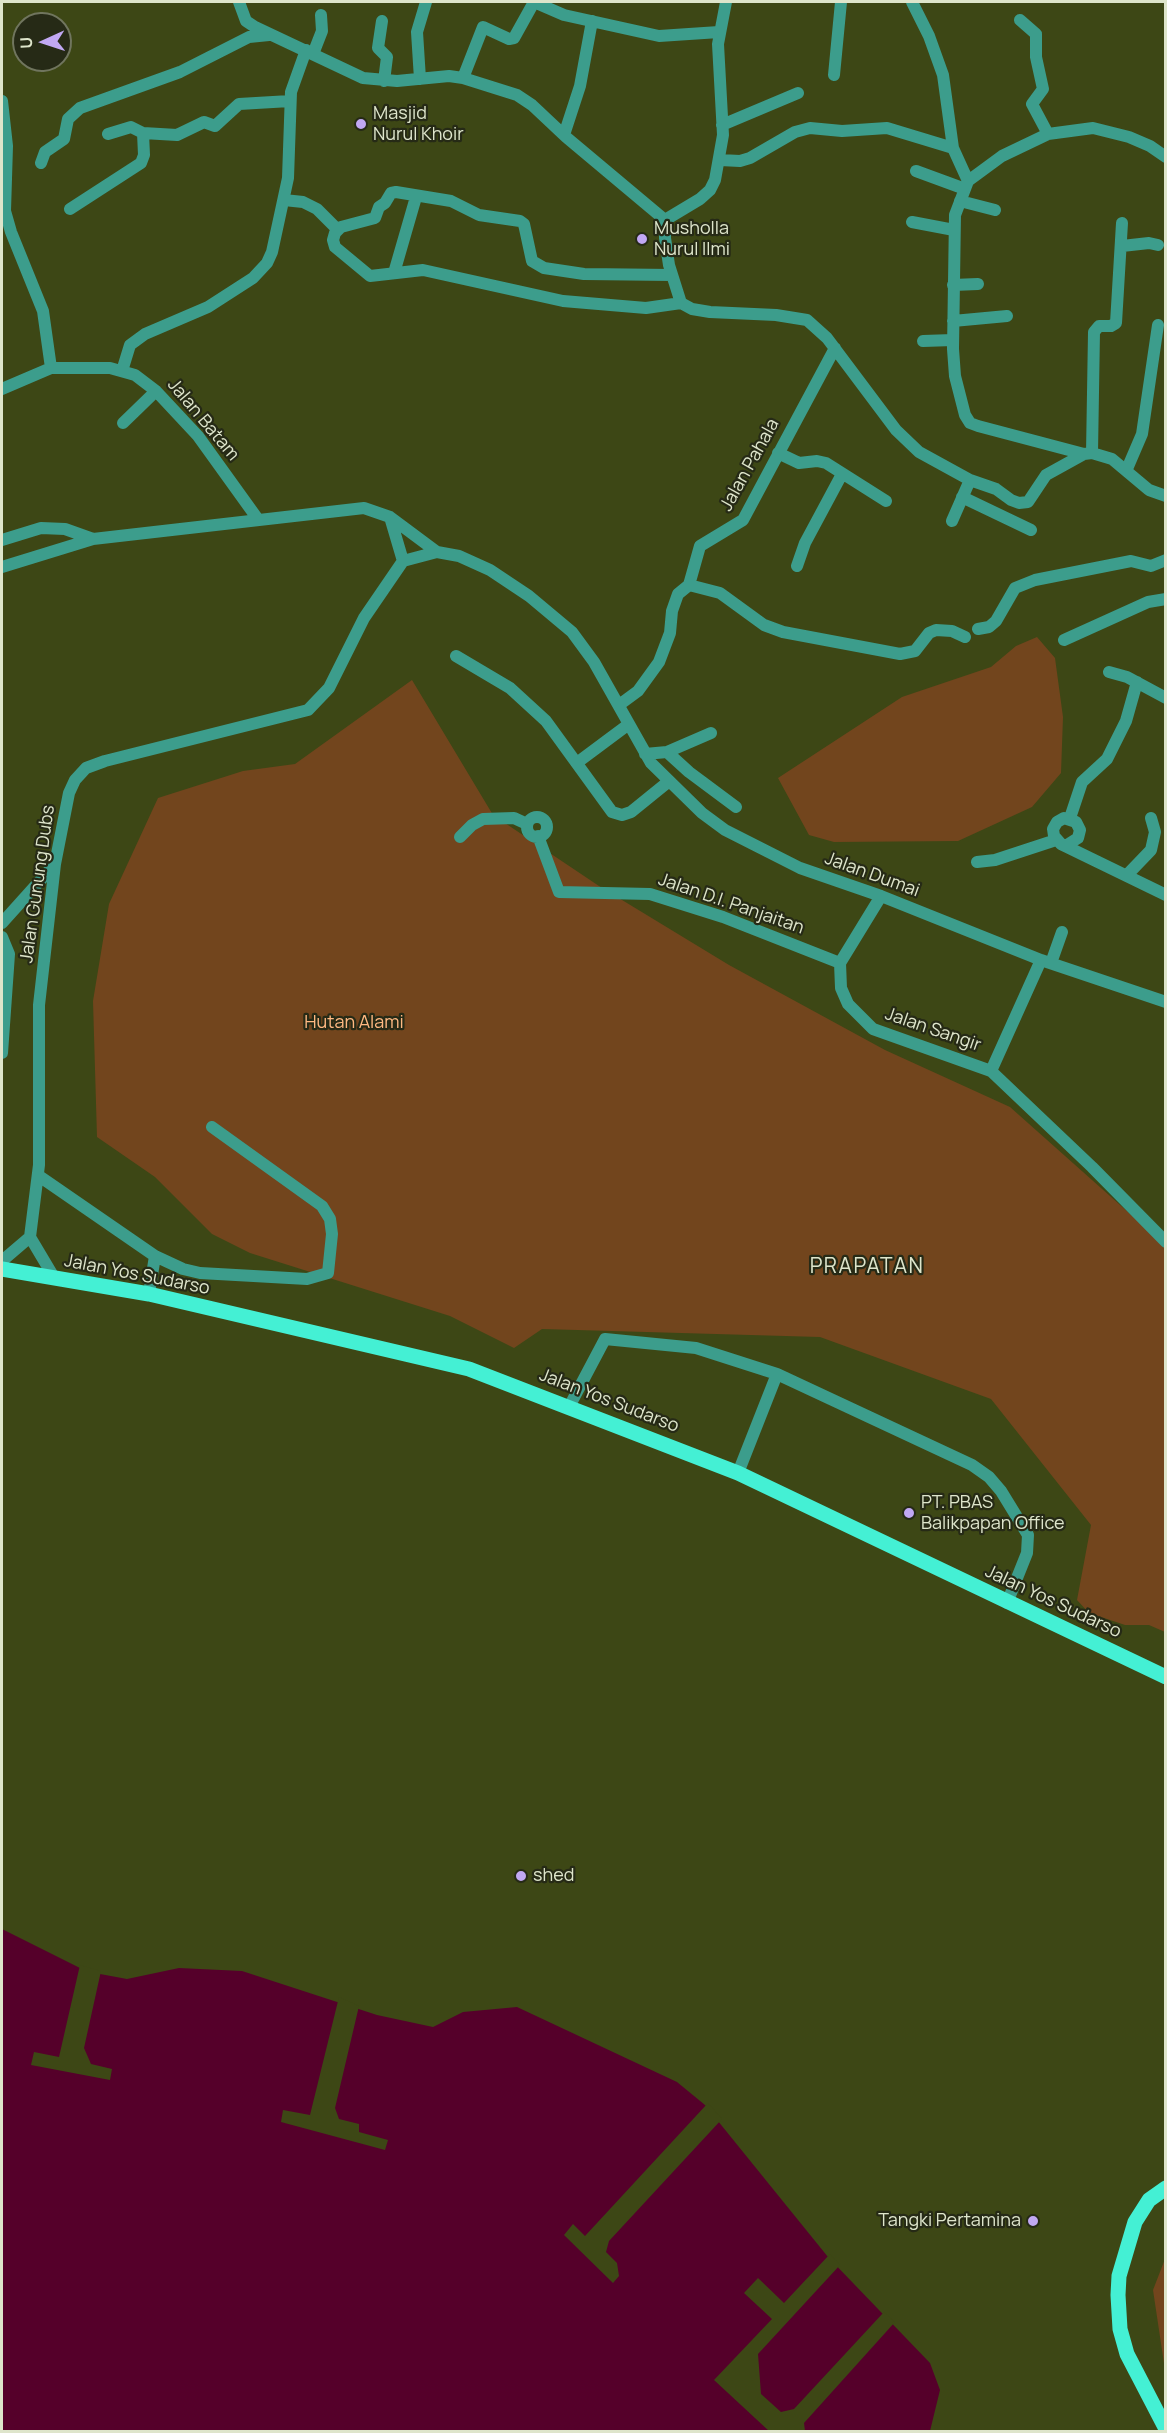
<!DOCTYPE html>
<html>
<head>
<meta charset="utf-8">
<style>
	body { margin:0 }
	#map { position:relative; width:1167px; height:2433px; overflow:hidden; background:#3d4715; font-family:Manrope,sans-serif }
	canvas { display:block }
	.frame { position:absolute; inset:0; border:3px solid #dee5cb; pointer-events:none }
	.north { position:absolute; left:12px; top:12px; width:60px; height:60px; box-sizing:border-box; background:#262a16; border:2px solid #70755e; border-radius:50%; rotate:267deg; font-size:16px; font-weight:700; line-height:24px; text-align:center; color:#dee5cb }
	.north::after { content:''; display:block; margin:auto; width:21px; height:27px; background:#c1a8f3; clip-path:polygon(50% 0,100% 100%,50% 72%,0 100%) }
</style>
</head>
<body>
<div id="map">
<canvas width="1167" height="2433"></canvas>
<div class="frame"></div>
<div class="north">U</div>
</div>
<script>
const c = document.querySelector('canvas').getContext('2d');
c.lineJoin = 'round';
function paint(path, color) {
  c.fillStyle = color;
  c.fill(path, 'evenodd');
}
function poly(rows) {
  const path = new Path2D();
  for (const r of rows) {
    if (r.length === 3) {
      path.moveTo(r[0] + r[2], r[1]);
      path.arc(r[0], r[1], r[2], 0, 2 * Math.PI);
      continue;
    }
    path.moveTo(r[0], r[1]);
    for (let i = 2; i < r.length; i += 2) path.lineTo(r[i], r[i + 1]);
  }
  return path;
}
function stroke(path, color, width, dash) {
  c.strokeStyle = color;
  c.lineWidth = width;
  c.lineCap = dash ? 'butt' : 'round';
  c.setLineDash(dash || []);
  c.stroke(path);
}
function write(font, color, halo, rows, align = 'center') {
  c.font = font + ' Manrope,sans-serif';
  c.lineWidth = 4.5;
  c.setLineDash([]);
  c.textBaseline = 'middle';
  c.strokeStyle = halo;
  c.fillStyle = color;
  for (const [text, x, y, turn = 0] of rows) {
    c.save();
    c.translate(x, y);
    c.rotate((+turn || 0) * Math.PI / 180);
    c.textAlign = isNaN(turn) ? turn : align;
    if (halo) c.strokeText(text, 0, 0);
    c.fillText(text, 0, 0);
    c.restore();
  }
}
paint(poly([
	[1037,637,1055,658,1063,717,1061,773,1032,807,958,841,834,842,809,835,778,778,902,697,991,667,1016,646],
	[412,680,493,815,599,886,729,965,885,1050,1010,1107,1165,1245,1165,1632,1149,1625,1125,1625,1089,1613,1077,1600,1091,1525,991,1399,820,1337,542,1329,514,1348,450,1316,250,1253,212,1234,155,1177,97,1137,93,1001,109,904,158,798,243,771,295,764],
	[1165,2259,1165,2370,1153,2290]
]), '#72451d');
paint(poly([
	[2,1929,80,1968,100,1974,127,1979,179,1968,242,1971,377,2015,433,2027,463,2012,517,2007,677,2082,705,2105,828,2257,930,2363,940,2390,930,2431,2,2431]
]), '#55002a');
paint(poly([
	[80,1965,101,1971,84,2048,91,2064,112,2069,110,2080,31,2065,34,2052,59,2057],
	[339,1997,359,2006,335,2108,339,2119,359,2124,359,2132,388,2140,385,2150,281,2122,283,2110,310,2115],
	[708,2103,722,2119,609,2241,606,2252,617,2263,619,2276,613,2283,564,2235,573,2224,585,2236],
	[830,2254,840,2265,758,2354,761,2394,781,2412,794,2409,884,2312,895,2322,804,2423,805,2431,769,2431,714,2380,772,2319,744,2293,758,2278,784,2303]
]), '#3d4715');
stroke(poly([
	[239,2,246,21,255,27,363,78,397,81,449,76,463,78,517,95,532,105,566,137,665,220],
	[726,2,718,44,723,135,715,180,710,190,700,199,665,220,665,238,669,265,681,303,692,309,710,312,776,315,807,320,827,338,896,430,919,452,970,480,996,489,1011,500,1019,503,1028,502,1046,475,1084,454,1092,453,1112,459,1149,490,1166,496],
	[912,2,929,36,943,75,953,148,968,181],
	[1020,20,1036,34,1036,57,1043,89,1032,104,1048,134],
	[382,21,378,48,387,57,384,81],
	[313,54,322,31,321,15],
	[834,75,841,2],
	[463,78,483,27,509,39,514,38,534,2,564,15,659,36,719,32],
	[420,79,417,32,426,2],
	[2,101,7,146,5,211,11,232,43,311,51,368],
	[722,125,798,93],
	[108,134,131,127,143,133,177,135,204,122,215,126,239,104,290,101],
	[564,135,580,86,592,21],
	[720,160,740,161,750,158,795,132,810,128,842,131,887,128,953,148],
	[41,163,45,152,64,139,68,119,80,108,180,72,249,37,269,35],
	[916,171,965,189],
	[284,200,303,202,317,209,337,229],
	[960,201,995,210],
	[70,209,141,163,144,155,143,133],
	[912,222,954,230],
	[1122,246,1149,243,1158,245],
	[394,273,416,197],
	[672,275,584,274,544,268,532,261,524,224,520,221,479,215,451,201,396,192,391,193,385,203,379,207,375,218,341,227,335,233,333,240,335,247,370,276,423,270,563,301,646,308,681,303],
	[953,285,978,284],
	[953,321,1007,316],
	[923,341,953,340],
	[122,371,130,345,145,334,208,307,253,278,267,263,272,252,288,178,291,92,306,50],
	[2,389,51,368,110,368,135,375,156,391,198,436,257,518],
	[123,423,156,391],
	[778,453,799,463,817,461,826,463,886,501],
	[1092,453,1094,332,1099,326,1111,326,1116,323,1122,223],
	[1084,454,978,426,970,423,965,415,955,376,953,349,955,215,968,181,1002,156,1048,134,1093,128,1129,137,1150,146,1166,157],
	[1127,469,1142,434,1158,325],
	[962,497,1031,530],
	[390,517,403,561],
	[952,521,970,480],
	[2,540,41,528,65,529,93,539],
	[403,561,437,552,459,556,490,570,529,596,572,632,594,662,651,763,702,813,725,830,800,868,881,896,1041,960,1166,1002],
	[797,566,805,543,842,474],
	[2,567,93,539,364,508,390,517,437,552],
	[689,585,700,546,743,520,835,348],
	[978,629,989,627,996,621,1015,588,1035,580,1131,561,1151,566,1166,560],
	[1064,640,1148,602,1166,599],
	[456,656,510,688,546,721,612,812,622,815,631,812,668,782],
	[1109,672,1127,677,1166,698],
	[619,705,638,691,659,662,670,633,672,611,678,594,689,585,720,593,764,625,783,632,900,654,915,651,929,633,936,630,952,631,965,637],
	[667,752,711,733],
	[645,754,667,752,689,772,736,807],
	[578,762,629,724],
	[537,827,10],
	[1070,818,1082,782,1107,759,1126,721,1137,682],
	[538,836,559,892,650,894,723,917,840,963],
	[460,837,472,825,483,819,514,818,527,824],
	[1067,845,1078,838,1080,830,1076,822,1064,818,1057,822,1053,829,1054,836,1061,844,1166,895],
	[977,862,995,860,1056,840],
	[1127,875,1151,850,1155,832,1151,818],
	[881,896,840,963,841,988,848,1004,873,1029,991,1071],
	[2,923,55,864],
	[2,937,9,954,2,1053],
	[1041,960,991,1071,1092,1167,1166,1242],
	[1051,963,1062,932],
	[39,1176,155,1256,183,1269,200,1273,307,1279,328,1273,332,1234,330,1219,322,1206,212,1127],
	[30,1237,39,1165,39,1005,55,864,69,793,75,780,86,768,105,761,308,710,329,688,364,618,403,561],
	[30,1237,55,1279],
	[2,1261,30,1237],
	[149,1294,155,1256],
	[569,1407,605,1339,696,1348,777,1374],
	[738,1473,777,1374,972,1465,989,1477,1001,1491,1028,1535,1027,1553,1007,1603]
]), '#3c9d8c', 12);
stroke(poly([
	[2,1269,149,1294,469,1369,738,1473,1166,1677],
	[1166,2188,1149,2200,1135,2222,1119,2276,1118,2295,1120,2329,1127,2354,1166,2429]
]), '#44f0d4', 15);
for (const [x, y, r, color] of [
	[361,124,6,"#c1a8f3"],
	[642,239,6,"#c1a8f3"],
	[909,1513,6,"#c1a8f3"],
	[521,1876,6,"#c1a8f3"],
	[1033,2221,6,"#c1a8f3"]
]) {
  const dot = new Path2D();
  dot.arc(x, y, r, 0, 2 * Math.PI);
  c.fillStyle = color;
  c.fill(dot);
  stroke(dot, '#262a16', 2);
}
write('18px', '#dee5cb', '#262a16', [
	["Masjid",373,114],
	["Nurul Khoir",373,135],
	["Musholla",654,229],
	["Nurul Ilmi",654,250],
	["PT. PBAS",921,1503],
	["Balikpapan Office",921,1524],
	["shed",533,1876],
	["Tangki Pertamina",1021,2221,"right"]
], 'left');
write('18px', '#dee5cb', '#262a16', [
	["Jalan Batam",203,420,50],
	["Jalan Pahala",750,465,-61],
	["Jalan Dumai",872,875,20],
	["Jalan Gunung Dubs",38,884,-82],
	["Jalan D.I. Panjaitan",731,904,19],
	["Jalan Sangir",933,1030,19],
	["Jalan Yos Sudarso",137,1275,11],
	["Jalan Yos Sudarso",609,1401,21],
	["Jalan Yos Sudarso",1053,1602,25]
]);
write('18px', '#ffb982', '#262a16', [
	["Hutan Alami",354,1023]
]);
c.letterSpacing = '1.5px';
write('21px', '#dee5cb', '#262a16', [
	["PRAPATAN",867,1267]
]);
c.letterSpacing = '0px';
</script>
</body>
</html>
